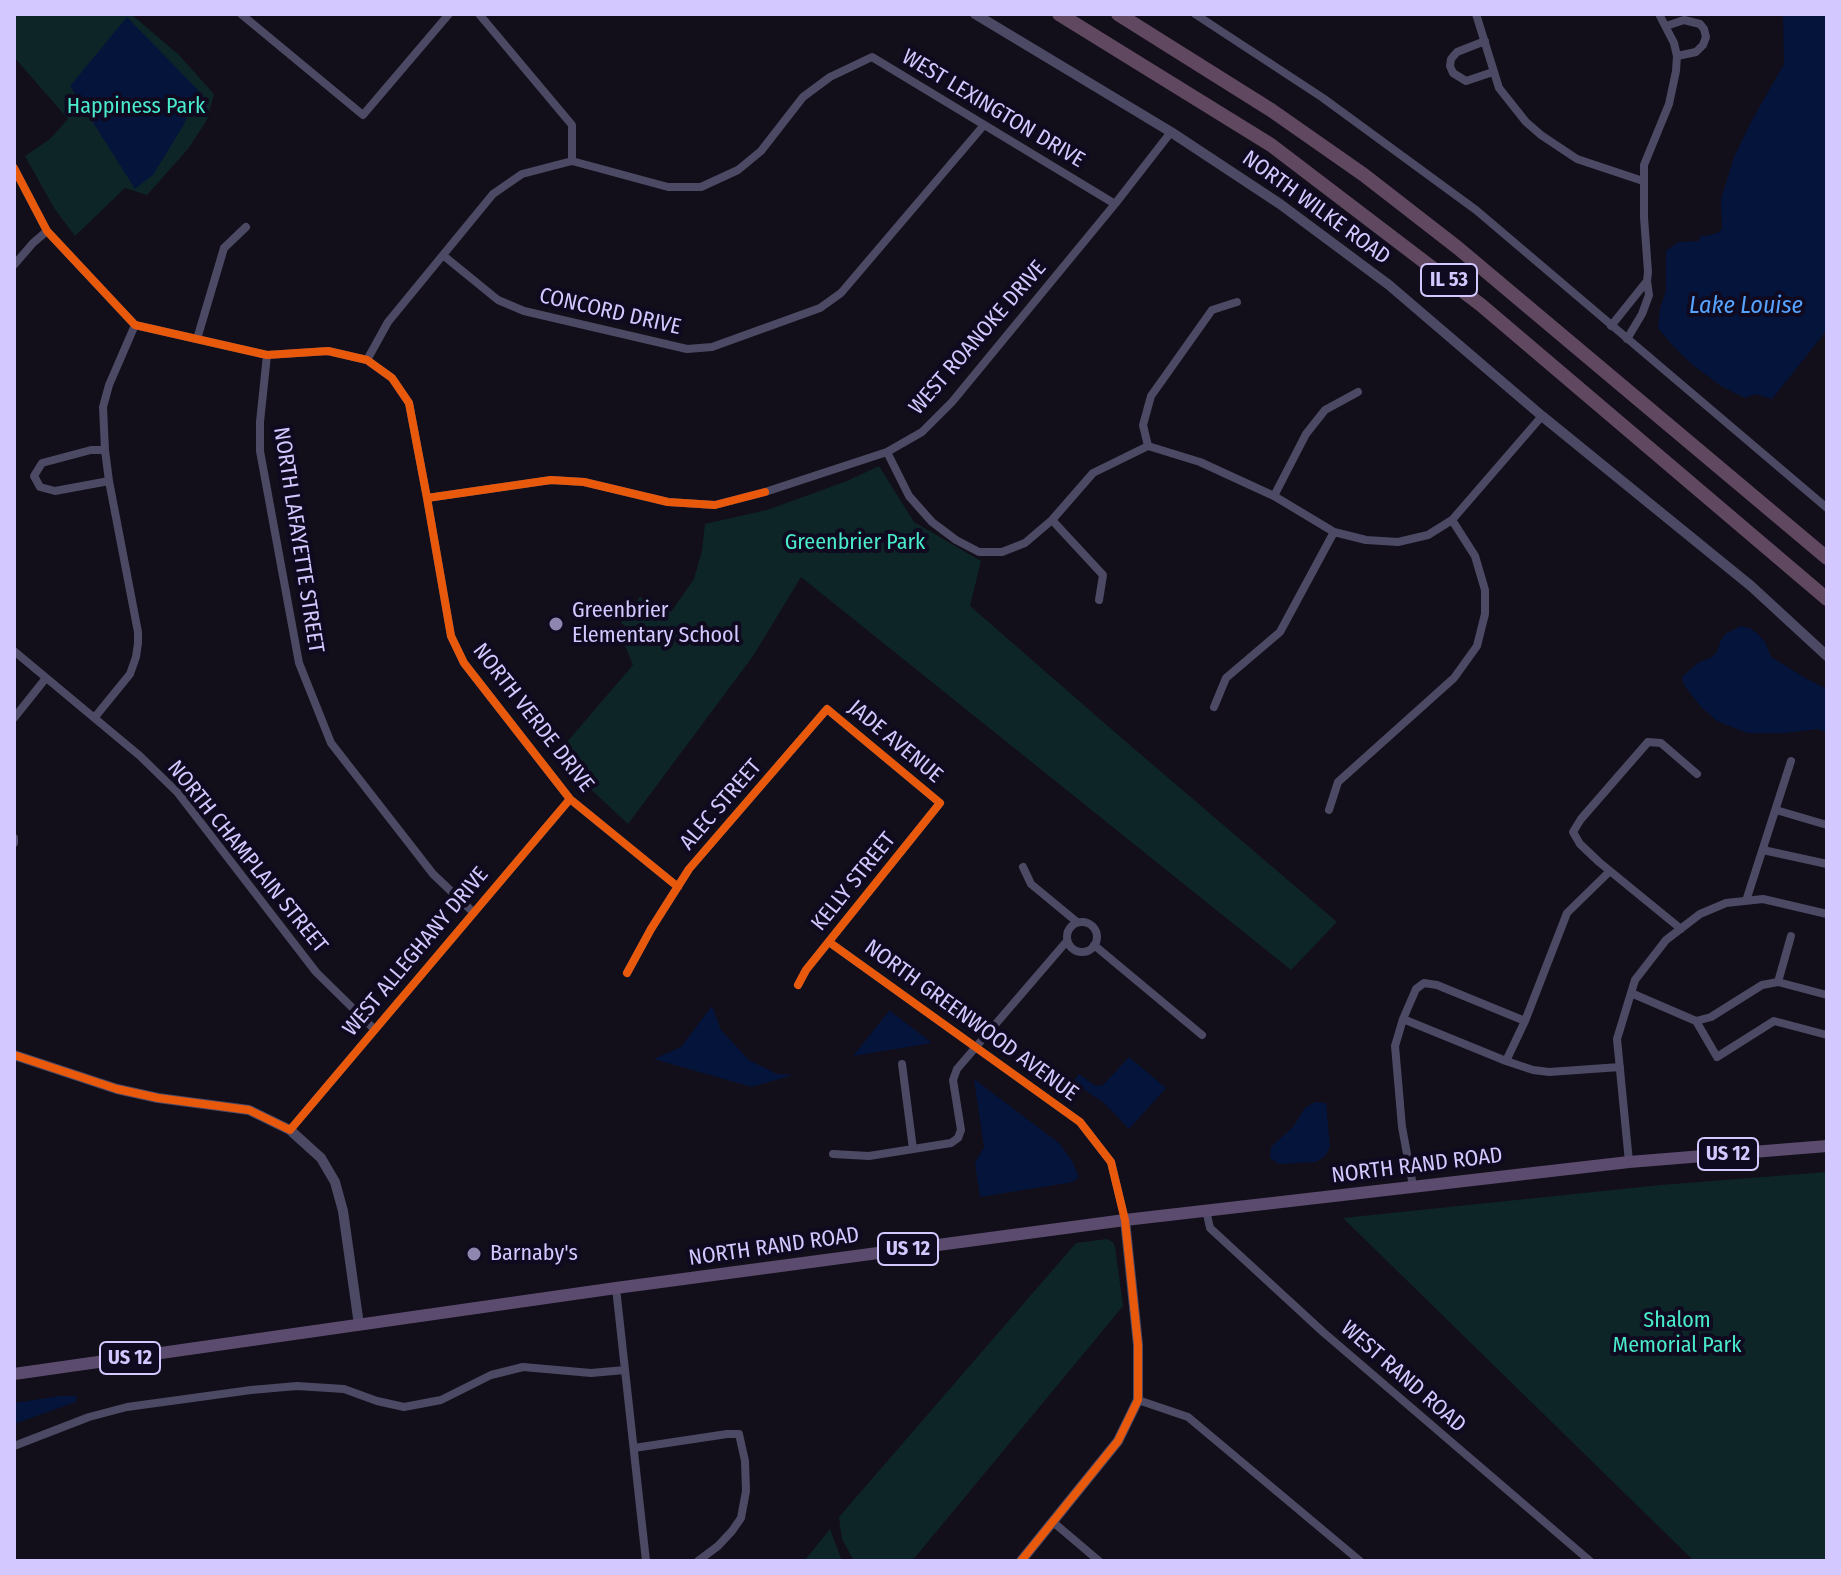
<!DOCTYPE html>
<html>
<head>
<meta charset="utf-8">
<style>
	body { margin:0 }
	#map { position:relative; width:1841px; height:1575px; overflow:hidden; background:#120f1a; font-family:"Fira Sans Condensed",sans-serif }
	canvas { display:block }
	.frame { position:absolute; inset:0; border:16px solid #d3c8ff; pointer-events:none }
</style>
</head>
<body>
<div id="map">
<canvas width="1841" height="1575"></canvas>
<div class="frame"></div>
</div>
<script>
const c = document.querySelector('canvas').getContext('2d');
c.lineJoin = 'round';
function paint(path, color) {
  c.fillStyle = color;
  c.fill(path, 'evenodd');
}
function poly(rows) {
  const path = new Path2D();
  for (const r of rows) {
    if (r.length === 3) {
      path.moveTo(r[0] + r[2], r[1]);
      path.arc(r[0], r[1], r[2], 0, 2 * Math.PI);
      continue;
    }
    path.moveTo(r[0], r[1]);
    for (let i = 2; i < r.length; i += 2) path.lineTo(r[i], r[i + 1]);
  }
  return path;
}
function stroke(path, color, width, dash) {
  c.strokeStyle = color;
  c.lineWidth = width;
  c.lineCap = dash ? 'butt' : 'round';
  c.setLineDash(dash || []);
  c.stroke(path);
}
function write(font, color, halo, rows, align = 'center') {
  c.font = font + ' "Fira Sans Condensed",sans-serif';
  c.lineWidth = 8;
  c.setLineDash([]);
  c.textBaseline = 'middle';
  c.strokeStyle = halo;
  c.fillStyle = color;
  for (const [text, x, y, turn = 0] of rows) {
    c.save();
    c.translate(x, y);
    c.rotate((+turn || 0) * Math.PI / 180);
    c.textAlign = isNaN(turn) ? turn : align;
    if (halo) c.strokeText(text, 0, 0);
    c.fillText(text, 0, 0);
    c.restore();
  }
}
paint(poly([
	[14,14,131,14,179,55,214,94,207,120,188,149,147,195,125,188,75,236,54,208,25,156,50,139,68,119,14,57],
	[879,466,914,522,981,561,970,606,1132,747,1337,922,1291,970,801,577,753,656,628,824,555,756,633,665,621,636,627,627,621,623,640,597,671,612,694,579,702,551,705,524,767,510,847,481],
	[1827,1172,1827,1561,1694,1561,1343,1218,1661,1185],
	[1107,1239,1113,1242,1115,1247,1123,1306,912,1561,854,1561,842,1539,839,1517,1076,1243],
	[830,1529,842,1561,804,1561,814,1549]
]), '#0e2528');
paint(poly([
	[1783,14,1827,14,1827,330,1772,399,1756,394,1745,398,1721,386,1694,366,1674,347,1658,328,1660,309,1666,290,1666,251,1678,242,1699,241,1700,236,1707,236,1719,232,1722,228,1721,199,1734,157,1751,122,1784,64],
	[127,17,199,91,183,126,153,175,135,189,70,86],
	[1741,626,1750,628,1758,634,1765,642,1771,657,1807,679,1827,689,1827,733,1818,729,1785,733,1747,733,1717,721,1701,707,1684,685,1682,677,1698,663,1712,657,1717,652,1720,642,1725,634],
	[712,1006,721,1030,749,1060,777,1074,793,1075,752,1087,654,1059,681,1047],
	[889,1010,932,1043,853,1056,889,1011],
	[1129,1057,1166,1088,1129,1129,1104,1103,1073,1082,1079,1074,1096,1086,1103,1085],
	[974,1079,1059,1143,1072,1161,1079,1177,1073,1182,980,1197,975,1163,984,1147],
	[1315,1102,1326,1103,1330,1147,1325,1156,1316,1162,1279,1164,1270,1158,1271,1147,1293,1127,1305,1108],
	[60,1396,77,1396,76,1402,14,1424,14,1403]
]), '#05143b');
stroke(poly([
	[241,14,363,115,449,14],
	[479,14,572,125,572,161],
	[1195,14,1323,98,1476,210,1827,508],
	[1476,14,1499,88,1526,122,1541,135,1577,159,1643,181],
	[1666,26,1684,20,1700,24,1704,29,1706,37,1703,45,1696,52,1677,56],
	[1485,41,1457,52,1451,59,1450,66,1453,73,1466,81,1493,72],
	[14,168,47,231,135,325,267,355,328,351,367,360,392,378,409,403,427,498,451,636,464,663,570,799,678,887],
	[444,256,498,300,524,311,687,349,712,347,820,308,841,293,984,125],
	[14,265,33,243,47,231],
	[1611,326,1647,281],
	[197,339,224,248,246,227],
	[1627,339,1642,314,1649,295,1647,281,1648,272,1644,217,1644,165,1669,104,1676,71,1677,56,1674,43,1659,14],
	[267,355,260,422,260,451,299,663,331,743,433,874,473,912],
	[367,360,388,322,493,194,522,174,572,161,668,187,701,187,738,170,761,151,803,97,830,77,872,57,1115,204],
	[1148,446,1143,425,1151,396,1212,310,1237,302],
	[105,450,91,450,42,463,34,476,40,487,55,491,109,481],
	[887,452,909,496,932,522,956,540,979,552,1002,552,1025,543,1052,520,1093,473,1148,446,1200,462,1274,496,1334,532,1366,540,1398,542,1428,535,1452,520,1542,416],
	[1274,496,1306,434,1325,410,1358,392],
	[427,498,551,480,584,482,668,502,715,505,765,492,887,452,922,432,952,402,1115,204,1171,132],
	[1052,520,1103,575,1099,600],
	[14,651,140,756,178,793,316,972,374,1029],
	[1214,707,1226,678,1280,632,1334,532],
	[95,717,130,674,136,657,138,643,138,632,109,481,105,450,103,407,109,385,135,325],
	[14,718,46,678],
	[1329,810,1338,782,1454,678,1477,646,1485,614,1485,590,1475,556,1452,520],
	[1776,810,1827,825],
	[14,838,14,843],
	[1763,850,1827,864],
	[1023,867,1031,884,1077,922],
	[1746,901,1791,761],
	[1082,937,15],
	[1681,929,1599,862,1580,844,1573,832,1581,819,1648,742,1661,743,1697,774],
	[829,942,1080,1122,1111,1162,1125,1220],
	[1094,945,1202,1035],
	[627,973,651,929,689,869,827,709,940,803,806,970,798,985],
	[1778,982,1791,936],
	[1631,993,1696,1021,1717,1057,1774,1021,1827,1035],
	[1403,1019,1506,1061,1533,1070,1549,1072,1620,1067],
	[1696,1021,1711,1017,1762,985,1778,982,1827,995],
	[1506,1061,1525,1021,1567,913,1610,871],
	[902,1064,913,1149],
	[290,1130,570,799],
	[833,1154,869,1156,951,1143,958,1138,961,1130,953,1080,957,1069,1067,941],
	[1629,1162,1617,1039,1635,980,1666,940,1700,914,1726,903,1763,899,1827,914],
	[1413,1186,1402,1127,1395,1046,1403,1019,1416,989,1424,983,1437,985,1525,1021],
	[1206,1210,1210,1228,1323,1332,1590,1561],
	[616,1288,646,1561],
	[1138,1400,1188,1417,1360,1561],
	[14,1446,89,1417,127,1407,251,1390,297,1386,344,1389,377,1401,404,1407,441,1400,491,1375,523,1367,591,1373,625,1370],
	[634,1448,727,1434,739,1434,745,1461,746,1491,741,1518,732,1531,718,1546,698,1561],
	[1053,1522,1099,1561]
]), '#4c4964', 8);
stroke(poly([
	[975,14,1171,132,1280,204,1389,285,1542,416,1751,586,1827,656],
	[14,1055,117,1089,158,1098,249,1110,290,1130,321,1158,335,1182,343,1211,359,1325],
	[1021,1561,1118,1441,1138,1400,1138,1345,1125,1220]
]), '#4c4964', 10);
stroke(poly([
	[14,1374,616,1288,1125,1220,1629,1162,1827,1146]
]), '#5b4b6e', 12);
stroke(poly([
	[1059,14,1271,145,1481,305,1827,599],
	[1118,14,1271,110,1364,175,1458,248,1827,558]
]), '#614861', 14);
stroke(poly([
	[14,168,47,231,135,325,267,355,328,351,367,360,392,378,409,403,427,498,451,636,464,663,570,799,678,887],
	[427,498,551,480,584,482,668,502,715,505,765,492],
	[829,942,1080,1122,1111,1162,1125,1220,1138,1345,1138,1400,1118,1441,1021,1561],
	[627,973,651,929,689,869,827,709,940,803,806,970,798,985],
	[14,1055,117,1089,158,1098,249,1110,290,1130,570,799]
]), '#e8590c', 8);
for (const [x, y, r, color] of [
	[556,624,8,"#8f87af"],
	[474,1254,8,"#8f87af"]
]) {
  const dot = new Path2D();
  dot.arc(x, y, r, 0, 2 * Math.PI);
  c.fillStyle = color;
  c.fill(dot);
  stroke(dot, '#0f0a1f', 3);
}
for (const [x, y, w] of [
	[1449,280,56],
	[1728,1154,60],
	[908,1249,60],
	[130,1358,60]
]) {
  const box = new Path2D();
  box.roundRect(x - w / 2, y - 16, w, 32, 6);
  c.fillStyle = '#0f0a1f';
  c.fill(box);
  stroke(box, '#d3c8ff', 2);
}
write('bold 20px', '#d3c8ff', null, [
	["IL 53",1449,280],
	["US 12",1728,1154],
	["US 12",908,1249],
	["US 12",130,1358]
]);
write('22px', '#4aeacd', '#0f0a1f', [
	["Happiness Park",136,107],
	["Greenbrier Park",855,543],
	["Shalom",1677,1321],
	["Memorial Park",1677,1346]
]);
write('22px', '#d3c8ff', '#0f0a1f', [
	["WEST LEXINGTON DRIVE",993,109,31],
	["NORTH WILKE ROAD",1316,208,36],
	["CONCORD DRIVE",610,312,13],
	["WEST ROANOKE DRIVE",978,338,-49],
	["NORTH LAFAYETTE STREET",298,540,81],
	["NORTH VERDE DRIVE",533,718,52],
	["JADE AVENUE",895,742,40],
	["ALEC STREET",721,805,-49],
	["NORTH CHAMPLAIN STREET",247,857,51],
	["KELLY STREET",854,882,-51],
	["WEST ALLEGHANY DRIVE",416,952,-50],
	["NORTH GREENWOOD AVENUE",971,1021,36],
	["NORTH RAND ROAD",1417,1166,-7],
	["NORTH RAND ROAD",774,1247,-8],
	["WEST RAND ROAD",1403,1377,41]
]);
write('22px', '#d3c8ff', '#0f0a1f', [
	["Greenbrier",572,611],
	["Elementary School",572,636],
	["Barnaby's",490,1254]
], 'left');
write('italic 24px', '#56a4ff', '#0f0a1f', [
	["Lake Louise",1746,306]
]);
</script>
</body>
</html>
